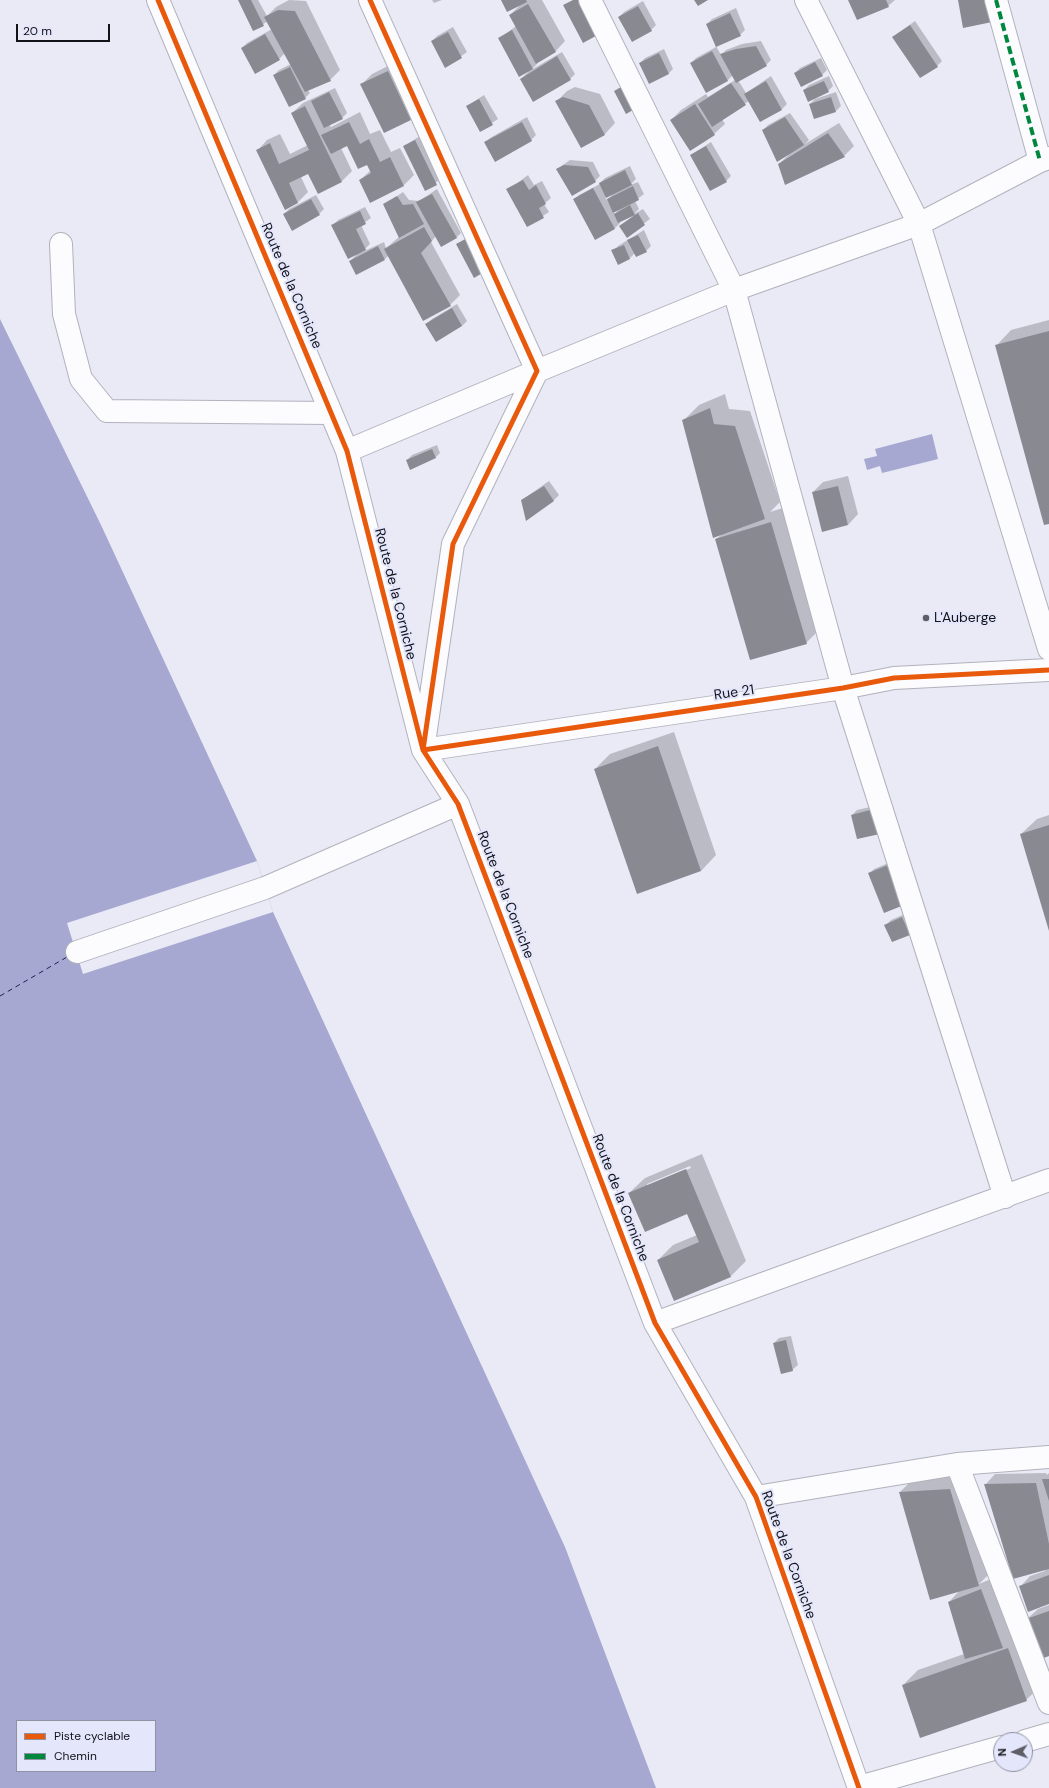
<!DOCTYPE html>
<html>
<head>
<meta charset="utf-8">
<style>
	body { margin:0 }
	#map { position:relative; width:1049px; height:1788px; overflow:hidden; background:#e9eaf6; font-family:"DM Sans",sans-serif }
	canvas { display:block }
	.legend { position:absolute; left:16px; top:1720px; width:140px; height:52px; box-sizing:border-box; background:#e4e6fb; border:1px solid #9091a1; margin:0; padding:5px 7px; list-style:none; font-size:12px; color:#121219 }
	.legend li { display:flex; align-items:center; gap:8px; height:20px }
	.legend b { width:20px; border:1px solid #9091a1 }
	.north { position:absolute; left:993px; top:1732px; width:40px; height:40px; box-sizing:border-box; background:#e4e6fb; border:1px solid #9091a1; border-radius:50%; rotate:268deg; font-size:11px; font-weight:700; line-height:16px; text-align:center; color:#121219 }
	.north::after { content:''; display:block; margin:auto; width:14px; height:18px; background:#5d5e66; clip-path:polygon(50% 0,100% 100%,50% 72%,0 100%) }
	.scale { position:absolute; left:16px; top:24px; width:94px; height:18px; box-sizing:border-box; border:2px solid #121219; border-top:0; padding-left:5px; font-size:12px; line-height:14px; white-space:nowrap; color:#121219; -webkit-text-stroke:3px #e4e6fb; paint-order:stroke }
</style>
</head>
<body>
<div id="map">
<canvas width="1049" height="1788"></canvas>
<ul class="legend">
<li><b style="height:5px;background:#e8590c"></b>Piste cyclable</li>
<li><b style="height:5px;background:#00873e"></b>Chemin</li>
</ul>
<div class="north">N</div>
<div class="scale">20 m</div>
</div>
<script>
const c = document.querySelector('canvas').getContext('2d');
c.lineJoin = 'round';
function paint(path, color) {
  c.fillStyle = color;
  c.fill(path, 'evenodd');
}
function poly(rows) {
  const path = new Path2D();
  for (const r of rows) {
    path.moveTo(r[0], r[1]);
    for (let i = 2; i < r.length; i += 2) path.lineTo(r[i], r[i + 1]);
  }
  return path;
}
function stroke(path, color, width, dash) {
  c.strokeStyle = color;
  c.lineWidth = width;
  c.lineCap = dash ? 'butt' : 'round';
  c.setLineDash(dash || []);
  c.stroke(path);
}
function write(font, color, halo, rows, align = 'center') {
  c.font = font + ' "DM Sans",sans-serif';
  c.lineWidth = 4;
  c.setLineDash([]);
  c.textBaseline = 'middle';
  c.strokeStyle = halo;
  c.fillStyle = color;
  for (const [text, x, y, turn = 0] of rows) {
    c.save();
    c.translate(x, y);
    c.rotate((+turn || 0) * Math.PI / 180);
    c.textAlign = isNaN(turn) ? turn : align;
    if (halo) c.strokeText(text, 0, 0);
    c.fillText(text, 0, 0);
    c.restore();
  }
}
paint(poly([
	[0,319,101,525,257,861,273,912,565,1547,656,1788,0,1788],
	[17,1721,155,1721,155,1771,17,1771],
	[932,434,938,459,882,473,880,466,867,470,864,459,877,456,875,449]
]), '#a6a8d1');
paint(poly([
	[257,861,273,912,83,974,67,923]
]), '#e9eaf6');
paint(poly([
	[239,0,258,0,267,16,276,7,289,0,306,1,340,70,330,80,308,90,310,93,305,98,274,75,279,70,291,64,285,53,279,59,242,48,247,43,272,29,268,21,254,30],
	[432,0,442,0,434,3],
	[502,0,542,0,565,41,555,52,536,62,537,64,531,70,562,52,575,74,570,79,521,79,528,72,500,38,516,26,510,15,519,6],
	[849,0,895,0,888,6],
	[643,1,656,25,651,30,632,41,619,17,624,12],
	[736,8,745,30,740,35,716,46,721,55,726,50,742,44,761,41,771,60,766,65,738,80,746,93,771,76,787,104,782,109,761,121,749,101,722,119,725,124,714,134,671,120,681,110,706,94,708,97,735,80,733,75,727,81,691,63,696,58,716,47,707,24,712,19],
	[915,21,942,61,937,66,893,37],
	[453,27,467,52,446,67,432,41,437,36],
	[664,49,673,69,668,74,640,63,645,58],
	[821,58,827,70,822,75,795,73,800,68],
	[398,61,421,109,411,119,385,132,362,84,372,74],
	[829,76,833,86,828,91,804,90,809,85],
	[575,87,600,94,615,123,605,134,582,147,557,101,567,91],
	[335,88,347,113,342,118,329,124,331,127,360,112,370,134,380,130,391,152,400,148,414,175,403,186,360,180,371,170,368,163,347,145,341,148,352,171,341,182,309,173,301,177,308,192,298,202,285,209,257,151,267,140,280,134,290,154,308,145,292,113,303,103],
	[836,92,841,106,836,111,815,118,810,104,815,99],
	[484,95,498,119,481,130,467,106],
	[790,113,809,140,805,144,839,123,854,146,844,156,779,164,789,154,763,130,768,125],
	[527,117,536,135,531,140,485,143,490,138],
	[420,136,441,179,426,189,404,146],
	[711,142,731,176,726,181,691,155],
	[570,160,593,162,600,176,595,181,557,169],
	[630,166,636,179,630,185,638,182,644,194,635,201,639,209,634,214,643,209,650,219,627,236,621,226,634,215,619,221,620,223,615,228,595,239,574,200,579,195,598,185,605,178],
	[614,192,614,193,607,200,605,197],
	[620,208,615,214,613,212],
	[528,175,534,185,542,181,551,198,544,204,549,212,527,226,508,190],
	[437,189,461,233,456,238,436,236,431,242,460,295,450,305,388,256,385,259,350,261,359,252,333,225,338,220,365,207,371,218,361,225,370,244,362,252,384,242,386,248,399,237,384,205,403,192,409,200,419,201],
	[316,195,324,209,319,214,284,214,289,209],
	[644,230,651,246,646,251,635,253,629,259,613,251,618,246],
	[457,304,467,321,462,326,427,324,432,319],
	[1049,320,1049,523,996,346,1011,330],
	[725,394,729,409,750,411,780,502,770,512,786,507,821,628,806,643,716,539,722,534,683,421,699,405],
	[437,445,440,453,435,458,407,460,412,455],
	[848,476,858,514,848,525,813,492,823,482],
	[549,481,559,495,554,500,522,500],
	[674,732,716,855,701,871,595,769,610,754],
	[879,805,884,828,852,815,857,810],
	[1049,815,1049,928,1021,834,1037,819],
	[893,861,903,904,869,874,874,869],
	[907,913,914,929,909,934,886,925,891,920],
	[702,1154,746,1261,731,1276,674,1300,658,1260,673,1245,697,1235,687,1213,629,1193,645,1178],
	[690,1166,691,1168,647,1186,647,1184],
	[791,1336,798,1365,792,1370,774,1343,779,1338],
	[1046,1473,1047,1475,1049,1473,1049,1603,1020,1587,1030,1576,1045,1571,1045,1569,985,1485,995,1474],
	[965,1474,994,1569,979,1584,991,1579,1042,1685,1026,1700,903,1685,918,1670,964,1654,949,1602,960,1590,900,1492,915,1477],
	[1049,1605,1049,1655,1027,1619,1038,1609]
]), '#0003');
stroke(poly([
	[0,996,67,957]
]), '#241e5e', 1, [5, 4]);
paint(poly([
	[238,0,251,0,264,26,253,31],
	[501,0,526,0,527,2,507,12],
	[573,0,586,0,603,32,583,43,563,5],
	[694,0,708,0,698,6],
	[848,0,886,0,889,7,857,20],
	[958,0,993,0,997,21,963,28],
	[528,4,556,52,536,64,509,15],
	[638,6,652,31,632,42,618,17],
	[278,10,295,11,331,81,305,92,264,17],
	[730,13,741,36,716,47,706,24],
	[910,25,938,67,920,78,892,37],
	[512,30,533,69,519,77,498,38],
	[448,32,462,58,445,68,431,41],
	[265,34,280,60,255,74,241,48],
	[756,46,767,66,736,83,720,54,736,49],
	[712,51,728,81,706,93,690,63],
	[659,53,669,74,649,84,639,63],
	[557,56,571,80,533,102,520,79],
	[815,62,823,76,801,87,794,73],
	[290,67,306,99,289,107,273,75],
	[388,71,411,120,384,133,360,84],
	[766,81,782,110,760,122,744,94],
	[824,81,829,92,808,102,803,90],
	[630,82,642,105,626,114,614,91],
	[731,83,746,105,712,127,698,104],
	[329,92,343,119,324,128,311,101],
	[563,97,589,105,605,135,581,148,555,101],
	[831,97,836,112,814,119,809,104],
	[479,99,493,125,480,132,466,106],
	[695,104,715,135,690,151,670,120],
	[305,106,342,182,318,194,308,174,289,183,298,203,285,210,256,150,270,143,279,164,309,150,291,113],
	[785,117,804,145,777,162,762,130],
	[349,122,360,144,369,139,380,162,390,157,404,186,370,203,359,180,371,173,367,165,358,169,347,146,331,154,321,135],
	[522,122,532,141,495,162,484,142],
	[828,133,845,157,785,185,778,164],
	[415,140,437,185,425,191,403,146],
	[706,146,727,182,710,191,690,155],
	[564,165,588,167,596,182,572,196,556,169],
	[625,170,632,185,606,198,599,183],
	[523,180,529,190,536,185,546,204,539,208,544,218,527,227,506,189],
	[633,186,639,200,613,213,607,199],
	[593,188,615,229,595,240,573,199],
	[432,194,457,238,441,247,416,202],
	[397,196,403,205,413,204,424,224,399,238,383,204],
	[311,199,320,215,292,231,283,214],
	[630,205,635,215,618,223,614,214],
	[360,211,366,224,356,229,366,250,348,259,331,225],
	[638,213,645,225,627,238,619,226],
	[424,227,432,241,421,253,451,306,423,321,384,249],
	[638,235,647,252,636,257,627,240],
	[471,236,489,269,474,278,456,244],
	[624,245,630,259,618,265,611,250],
	[378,246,385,260,356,275,349,261],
	[452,308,462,326,436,342,425,324],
	[1049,331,1049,524,1044,525,995,345],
	[710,408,714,424,735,426,765,519,713,538,682,420],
	[432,449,436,458,410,470,406,460],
	[544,486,554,501,526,521,521,500],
	[838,486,848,525,822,532,812,492],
	[771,522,807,644,750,660,715,539],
	[658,746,701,871,637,894,594,769],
	[874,809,880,834,857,839,851,815],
	[1049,825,1049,931,1020,834],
	[888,865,904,905,884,913,868,873],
	[902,917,910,935,892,942,884,925],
	[686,1169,731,1277,674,1301,657,1260,699,1242,687,1214,645,1232,628,1193],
	[786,1340,793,1371,781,1374,773,1343],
	[1042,1479,1049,1479,1049,1501],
	[1036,1483,1049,1544,1049,1569,1013,1579,984,1484],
	[950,1489,979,1586,930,1600,899,1492],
	[1049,1575,1049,1604,1028,1612,1019,1586],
	[981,1589,1003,1648,965,1659,948,1602],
	[1049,1611,1049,1656,1041,1659,1026,1619],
	[1008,1648,1027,1701,920,1738,902,1685]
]), '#888991');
const minor = poly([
	[158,0,347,451,423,750,458,804,655,1323,756,1497,859,1788],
	[370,0,537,371,453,544,423,750,843,688,894,678,1049,670],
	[590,0,734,290,843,688,1005,1197],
	[806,0,919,224,1049,649],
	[996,0,1040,161],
	[61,244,64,314,81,379,107,411,331,413],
	[347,451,537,371,734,290,919,224,1040,161,1049,158],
	[77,952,265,888,458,804],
	[655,1323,1049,1180],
	[957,1464,1049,1703],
	[756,1497,957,1464,1049,1457],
	[1025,1741,1049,1734],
	[859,1787,1001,1747]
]);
stroke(minor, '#b1b2bc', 24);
stroke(minor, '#fcfcfe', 22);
stroke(poly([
	[996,0,1040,161]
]), '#00873e', 4, [8, 4]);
stroke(poly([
	[158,0,347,451,423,750,458,804,655,1323,756,1497,859,1788],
	[370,0,537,371,453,544,423,750,843,688,894,678,1049,670]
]), '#e8590c', 5);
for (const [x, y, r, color] of [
	[926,618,4,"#5d5e66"]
]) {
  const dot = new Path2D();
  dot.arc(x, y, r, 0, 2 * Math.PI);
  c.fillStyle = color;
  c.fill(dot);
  stroke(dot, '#e4e6fb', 1.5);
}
write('14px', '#121219', '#e4e6fb', [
	["Route de la Corniche",291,286,67],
	["Route de la Corniche",395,594,76],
	["Rue 21",734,693,-8],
	["Route de la Corniche",505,895,69],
	["Route de la Corniche",620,1198,69],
	["Route de la Corniche",788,1555,70]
]);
write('14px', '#121219', '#e4e6fb', [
	["L'Auberge",934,618]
], 'left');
</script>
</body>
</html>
